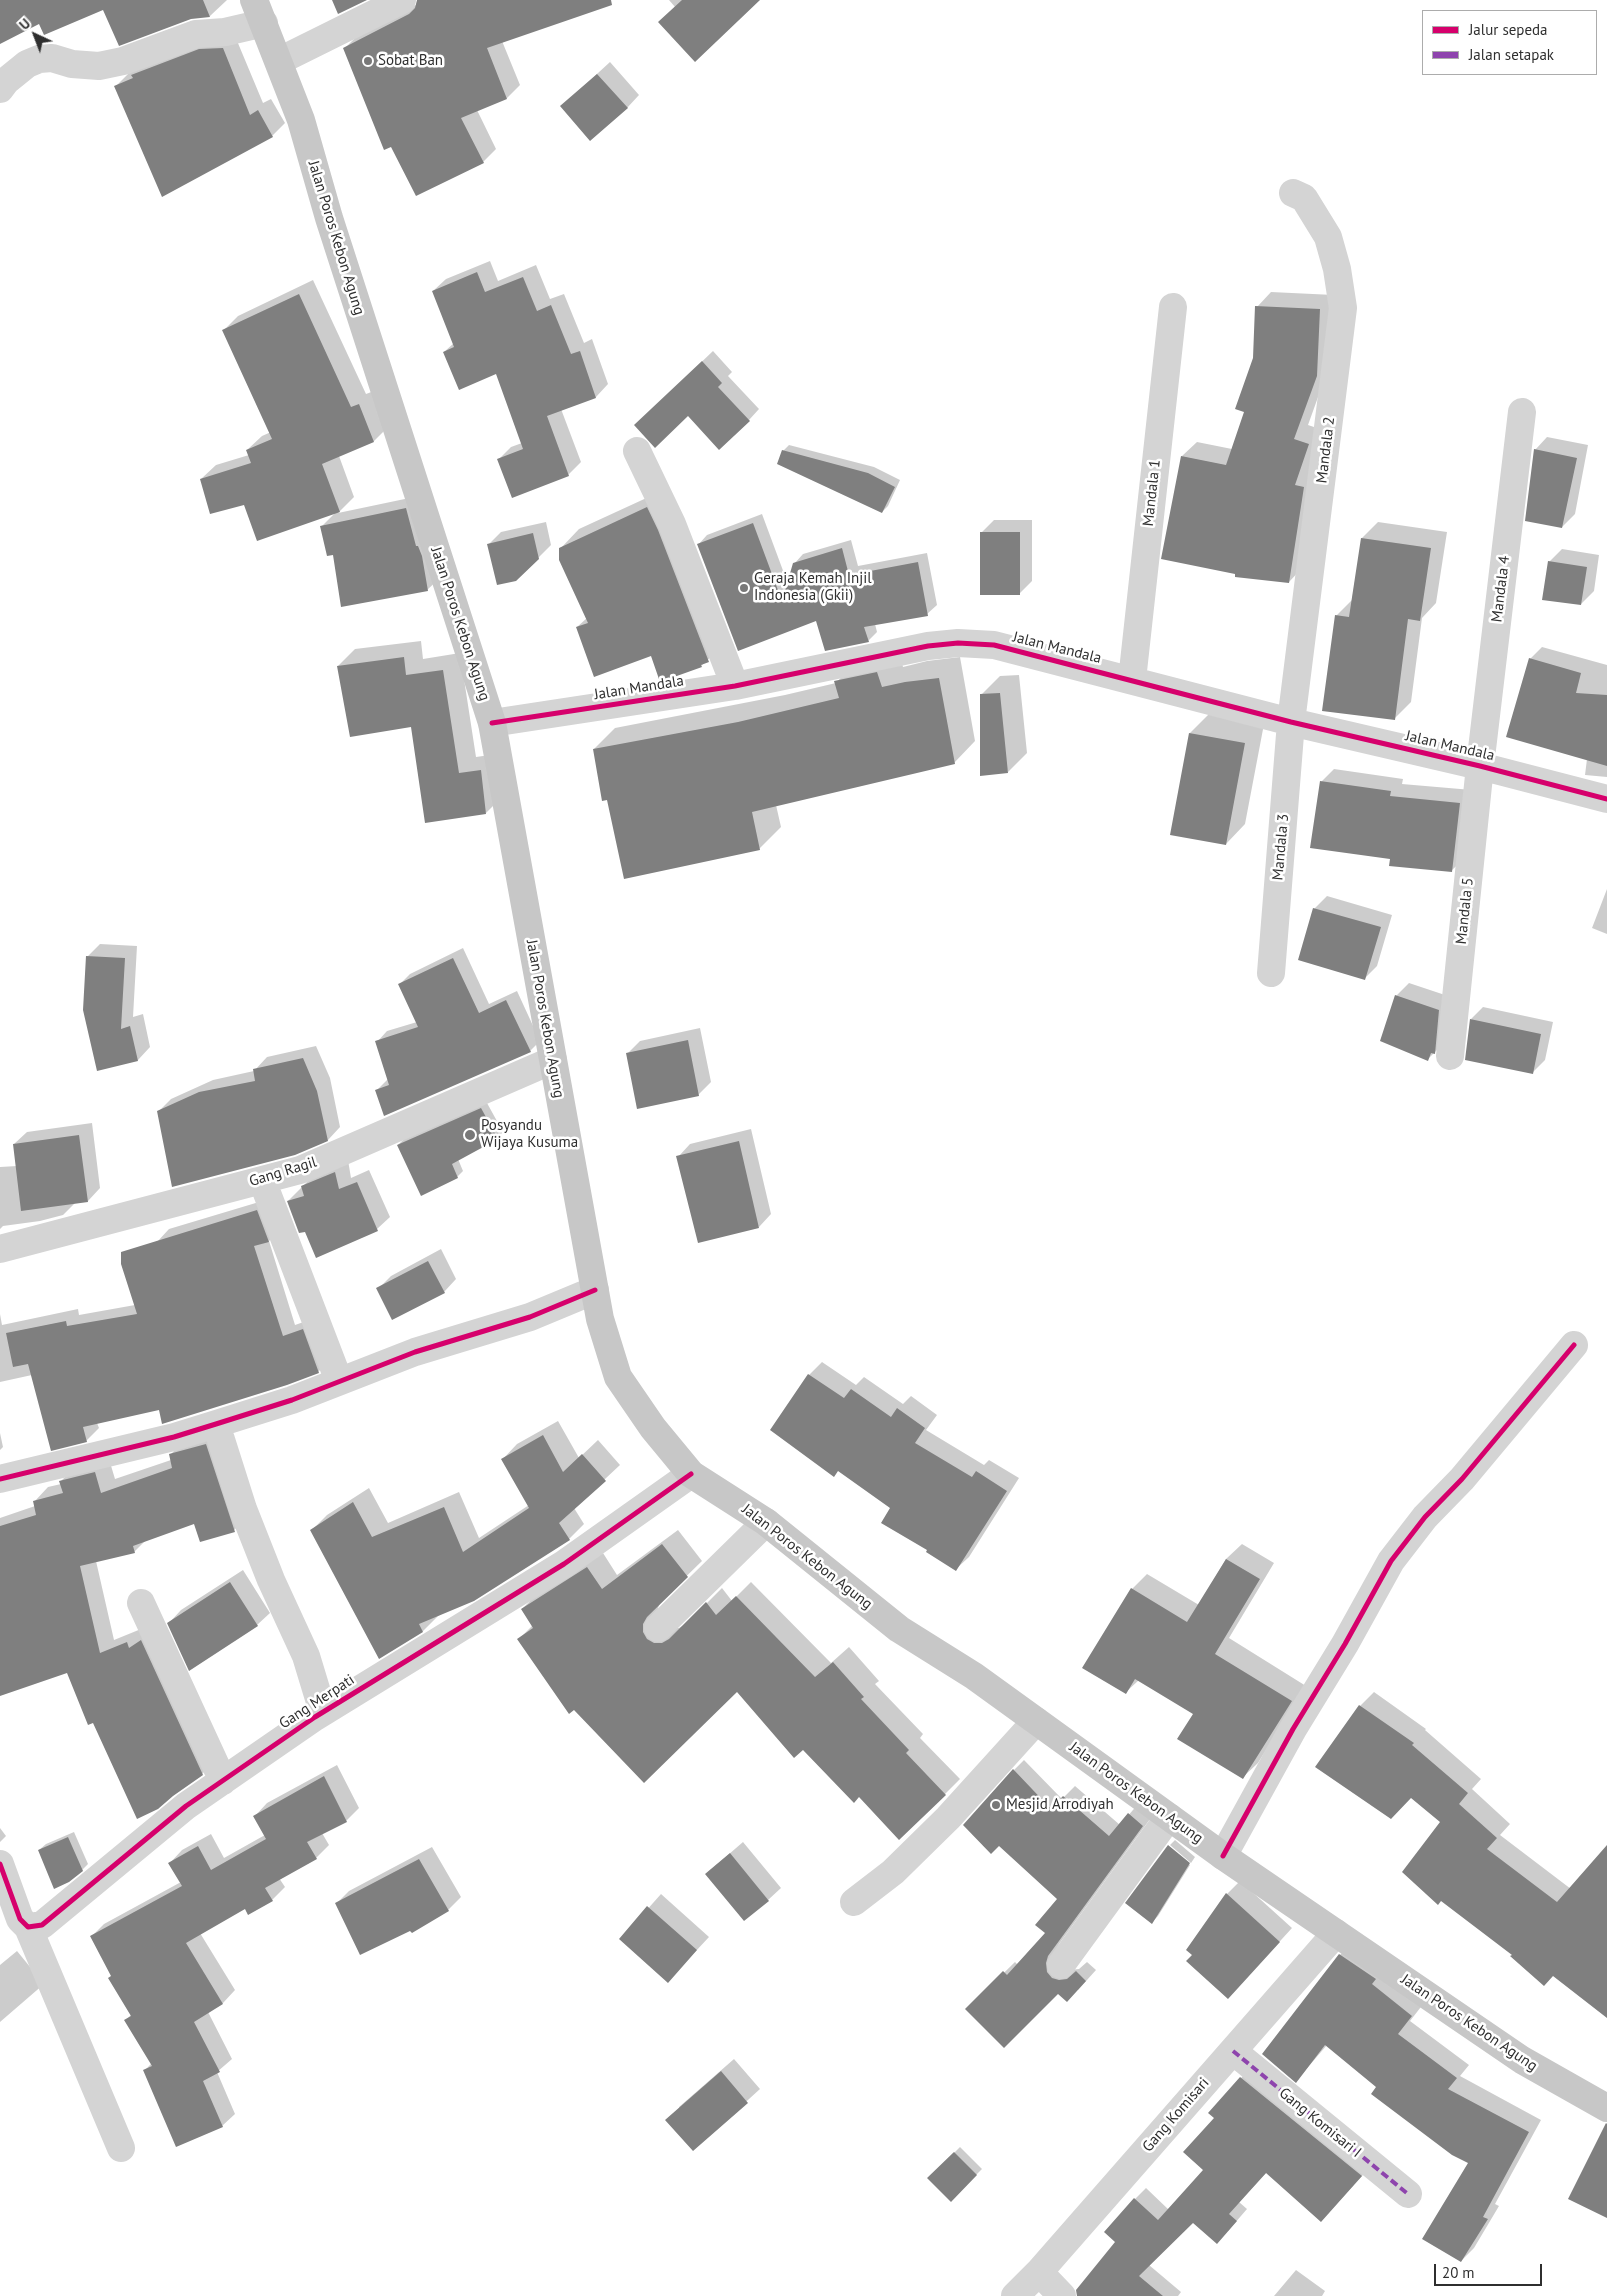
<!DOCTYPE html>
<html>
<head>
<meta charset="utf-8">
<style>
	body { margin:0 }
	#map { position:relative; width:1607px; height:2296px; overflow:hidden; background:#fff; font-family:"PT Sans",sans-serif }
	canvas { display:block }
	.legend { position:absolute; left:1422px; top:10px; width:175px; height:65px; box-sizing:border-box; background:#fff; border:1px solid #acacac; margin:0; padding:6px 9px; list-style:none; font-size:15px; color:#2f2f2f }
	.legend li { display:flex; align-items:center; gap:10px; height:25px }
	.legend b { width:25px; border:1px solid #acacac }
	.north { position:absolute; left:10px; top:10px; width:50px; height:50px; -webkit-text-stroke:4px #fff; paint-order:stroke; rotate:317deg; font-size:14px; font-weight:700; line-height:20px; text-align:center; color:#2f2f2f }
	.north::after { content:''; display:block; margin:auto; width:18px; height:22px; background:#2f2f2f; clip-path:polygon(50% 0,100% 100%,50% 72%,0 100%) }
	.scale { position:absolute; left:1434px; top:2264px; width:108px; height:22px; box-sizing:border-box; border:2px solid #2f2f2f; border-top:0; padding-left:6px; font-size:15px; line-height:18px; white-space:nowrap; color:#2f2f2f; -webkit-text-stroke:4px #fff; paint-order:stroke }
</style>
</head>
<body>
<div id="map">
<canvas width="1607" height="2296"></canvas>
<ul class="legend">
<li><b style="height:6px;background:#d6006c"></b>Jalur sepeda</li>
<li><b style="height:6px;background:#8e44ad"></b>Jalan setapak</li>
</ul>
<div class="north">U</div>
<div class="scale">20 m</div>
</div>
<script>
const c = document.querySelector('canvas').getContext('2d');
c.lineJoin = 'round';
function paint(path, color) {
  c.fillStyle = color;
  c.fill(path, 'evenodd');
}
function poly(rows) {
  const path = new Path2D();
  for (const r of rows) {
    path.moveTo(r[0], r[1]);
    for (let i = 2; i < r.length; i += 2) path.lineTo(r[i], r[i + 1]);
  }
  return path;
}
function stroke(path, color, width, dash) {
  c.strokeStyle = color;
  c.lineWidth = width;
  c.lineCap = dash ? 'butt' : 'round';
  c.setLineDash(dash || []);
  c.stroke(path);
}
function write(font, color, halo, rows, align = 'center') {
  c.font = font + ' "PT Sans",sans-serif';
  c.lineWidth = 5;
  c.setLineDash([]);
  c.textBaseline = 'middle';
  c.strokeStyle = halo;
  c.fillStyle = color;
  for (const [text, x, y, turn = 0] of rows) {
    c.save();
    c.translate(x, y);
    c.rotate((+turn || 0) * Math.PI / 180);
    c.textAlign = isNaN(turn) ? turn : align;
    if (halo) c.strokeText(text, 0, 0);
    c.fillText(text, 0, 0);
    c.restore();
  }
}
paint(poly([
	[0,0,227,0,210,16,190,18,104,8,40,22,0,41],
	[419,0,573,0,502,41,520,85,507,98,477,110,496,149,483,162,345,48,358,35,418,4],
	[669,0,758,0,675,7],
	[235,36,263,103,271,99,285,123,272,136,162,195,116,86,128,74,145,62],
	[610,62,639,95,627,108,562,106],
	[490,261,498,281,536,265,550,299,564,294,584,343,592,339,608,384,596,397,561,409,581,462,568,475,499,459,511,447,522,443,497,373,444,352,454,343,433,291,446,279],
	[313,280,366,394,374,391,388,427,374,441,339,456,354,497,338,513,419,496,440,578,427,590,334,554,322,526,335,513,245,503,201,479,216,465,249,455,247,450,262,436,271,432,224,330,238,316],
	[1271,292,1334,295,1331,361,1308,425,1323,430,1303,567,1289,582,1182,456,1197,442,1232,449,1246,411,1254,358,1257,307],
	[713,351,732,372,728,376,759,409,749,420,688,414,646,415],
	[1547,437,1588,445,1575,514,1562,527,1535,450],
	[789,445,874,467,900,480,888,506,882,512,783,451],
	[666,489,727,642,701,666,652,655,577,627,587,618,560,549,579,529],
	[762,514,788,584,794,564,803,554,851,540,858,566,927,553,937,605,927,614,875,624,877,632,868,641,817,619,739,649,698,545,707,535],
	[994,520,1032,520,1032,581,1019,594,981,533],
	[546,522,551,545,538,558,488,545,501,532],
	[1378,522,1447,532,1436,603,1422,618,1411,702,1394,719,1336,616,1352,600,1362,538],
	[1562,549,1599,555,1594,591,1581,604,1549,562],
	[421,641,423,659,460,653,476,757,497,754,503,796,486,813,412,726,338,666,355,649],
	[1542,647,1607,665,1607,777,1585,775,1587,759,1530,659],
	[899,652,903,667,927,661,960,657,975,741,954,763,776,805,781,827,759,849,608,799,594,749,615,728,785,695,836,683,857,660],
	[1019,675,1027,753,1008,772,981,695,1000,676],
	[1209,714,1264,724,1245,824,1226,844,1171,834,1190,733],
	[1334,769,1403,779,1402,784,1472,790,1465,858,1452,870,1391,858,1321,782],
	[1607,889,1607,934,1592,928],
	[1327,896,1392,915,1377,966,1364,979,1314,909],
	[100,944,137,946,133,1017,143,1014,150,1047,138,1060,98,1069,87,957],
	[463,948,489,1004,517,991,540,1041,530,1051,377,1090,388,1079,377,1042,387,1031,417,1022,400,984,410,974],
	[1409,983,1451,997,1447,1040,1427,1060,1396,996],
	[1483,1007,1553,1022,1545,1060,1532,1073,1471,1019],
	[700,1028,711,1082,698,1095,627,1054,640,1041],
	[316,1046,330,1078,340,1127,328,1140,158,1112,171,1099,213,1080,254,1071,267,1057],
	[487,1103,503,1132,497,1138,458,1159,463,1171,457,1177,398,1145,404,1139],
	[92,1123,100,1188,88,1201,75,1203,63,1215,40,1221,3,1226,0,1229,0,1167,17,1166,14,1144,27,1132],
	[751,1129,771,1214,759,1227,678,1157,690,1144],
	[348,1160,351,1178,369,1170,390,1217,377,1229,305,1230,288,1201,316,1173],
	[269,1199,281,1229,269,1241,295,1325,315,1318,331,1359,318,1372,97,1423,99,1428,86,1441,32,1375,0,1382,0,1314,2,1325,78,1309,79,1315,135,1305,157,1242,169,1229],
	[441,1249,456,1279,444,1292,378,1289,391,1276],
	[822,1362,856,1385,864,1377,903,1404,911,1396,937,1415,926,1430,984,1465,989,1460,1019,1478,969,1557,956,1569,929,1549,892,1507,839,1470,771,1430,809,1375],
	[558,1421,579,1458,598,1440,620,1465,574,1508,584,1524,569,1539,438,1616,423,1631,380,1657,312,1530,327,1515,369,1488,388,1523,459,1492,479,1538,529,1505,502,1460,517,1444],
	[220,1430,249,1516,234,1530,195,1522,146,1540,134,1552,96,1561,114,1640,141,1629,216,1760,202,1774,172,1795,94,1721,67,1671,0,1695,0,1518,35,1506,34,1502,48,1487,61,1484,61,1481,75,1467,109,1459,115,1479,171,1460,170,1455,184,1441],
	[0,1433,3,1447,0,1450],
	[678,1530,702,1561,661,1601,658,1608,657,1616,670,1628,679,1628,686,1624,722,1588,732,1601,751,1582,831,1663,849,1647,879,1681,875,1684,923,1734,920,1738,960,1779,945,1794,859,1796,737,1690,519,1639,533,1625,522,1609,537,1594,603,1553,617,1575],
	[1242,1544,1274,1563,1229,1638,1306,1686,1258,1763,1242,1778,1194,1714,1139,1680,1126,1692,1132,1589,1147,1574,1199,1605,1226,1559],
	[243,1570,270,1613,257,1625,169,1623,181,1610],
	[1374,1692,1426,1729,1425,1730,1481,1779,1472,1789,1510,1824,1500,1835,1571,1889,1607,1848,1607,2016,1553,1975,1514,1954,1441,1900,1442,1822,1360,1706],
	[1024,1760,1062,1799,1075,1786,1120,1825,1139,1803,1153,1815,1059,1944,1056,1951,1070,1970,1079,1969,1087,1962,1096,1970,1078,1990,967,2009,1015,1962,1018,1965,1047,1933,1059,1899,1014,1770],
	[337,1765,359,1808,346,1821,322,1833,329,1845,316,1858,279,1878,285,1887,272,1900,245,1907,200,1933,235,1990,223,2003,208,2012,232,2059,217,2072,235,2114,222,2126,144,2071,152,2063,126,2020,132,2014,91,1937,104,1924,181,1882,170,1863,182,1850,211,1834,224,1858,265,1835,255,1816,267,1803],
	[0,1828,6,1836,0,1842],
	[74,1832,88,1864,82,1870,39,1850,46,1844],
	[1175,1840,1195,1857,1191,1863,1170,1845],
	[743,1842,781,1888,768,1900,706,1874],
	[432,1847,461,1897,448,1910,336,1904,349,1891],
	[1168,1847,1190,1865,1158,1916,1152,1922],
	[1240,1881,1292,1928,1240,1985,1187,1950,1227,1894],
	[661,1894,709,1937,668,1981,621,1939],
	[1352,1942,1424,2003,1410,2021,1469,2065,1460,2076,1541,2120,1495,2204,1499,2206,1474,2248,1461,2261,1470,2163,1327,2045,1296,2081,1340,1955],
	[17,1951,44,1984,0,2022,0,1965],
	[734,2059,760,2089,693,2150,679,2107],
	[1252,2067,1372,2165,1331,2210,1267,2172,1239,2202,1247,2209,1228,2231,1193,2221,1149,2265,1181,2292,1178,2296,1085,2296,1117,2242,1135,2199,1146,2188,1169,2210,1205,2170,1215,2118,1241,2078],
	[960,2147,982,2169,951,2200,929,2178],
	[1296,2270,1325,2291,1322,2296,1274,2296]
]), '#0003');
paint(poly([
	[0,0,203,0,210,17,191,19,119,46,103,10,44,35,39,24,0,44],
	[332,0,367,0,338,14],
	[417,0,611,0,612,5,487,48,507,99,461,118,484,163,416,196,391,147,384,150,343,48,409,14,415,8],
	[682,0,760,0,695,62,658,22],
	[223,48,250,115,258,110,273,137,162,197,114,86,133,78,131,75,199,49],
	[597,74,628,108,590,141,560,106],
	[477,272,485,292,523,277,537,311,551,305,571,354,580,351,596,398,547,416,569,476,512,498,497,459,523,449,496,374,459,390,443,352,454,347,432,291],
	[299,294,351,407,359,404,374,442,322,464,340,512,257,541,244,505,210,514,200,479,251,463,246,450,272,439,222,330],
	[1255,306,1320,309,1317,376,1294,439,1309,444,1295,485,1304,487,1289,583,1235,577,1235,574,1161,559,1181,456,1226,465,1244,412,1235,409,1253,358],
	[702,361,722,383,718,387,750,421,719,450,688,416,655,448,634,425],
	[1534,449,1577,458,1562,528,1525,521],
	[782,450,868,473,895,487,882,513,777,464],
	[647,507,658,530,709,662,701,665,702,667,660,682,651,656,594,677,576,627,588,623,559,560,559,548],
	[406,508,416,546,418,546,422,556,428,591,341,607,333,555,327,556,320,526],
	[753,523,782,601,793,563,842,548,849,575,918,562,928,616,864,627,869,642,825,651,816,621,738,651,697,544],
	[980,532,1020,532,1020,595,980,595],
	[533,533,539,559,516,581,497,585,487,544],
	[1361,538,1431,548,1420,621,1408,619,1395,720,1322,711,1335,615,1349,617],
	[1548,561,1587,567,1581,605,1542,600],
	[404,657,406,675,443,670,459,773,481,770,486,814,425,823,411,727,350,737,337,666],
	[1529,658,1581,673,1576,693,1607,695,1607,766,1506,737],
	[877,672,882,687,905,682,939,678,955,764,752,812,760,850,624,879,607,800,602,801,593,749,738,722,839,698,834,681],
	[1000,693,1008,773,980,776,980,694],
	[1189,733,1245,743,1226,845,1170,835],
	[1320,781,1391,791,1390,796,1460,803,1452,872,1389,866,1390,859,1310,848],
	[1313,908,1381,927,1365,980,1298,960],
	[86,956,125,958,121,1029,130,1026,138,1061,97,1071,83,1010],
	[453,958,479,1013,506,1000,531,1052,384,1116,375,1090,389,1085,375,1041,418,1027,398,984],
	[1395,995,1439,1010,1435,1054,1431,1053,1428,1061,1380,1041],
	[1470,1019,1541,1034,1533,1074,1465,1060],
	[688,1040,699,1096,637,1109,626,1053],
	[303,1058,317,1091,328,1141,295,1155,172,1187,157,1111,199,1092,255,1081,253,1069],
	[481,1108,498,1139,452,1164,458,1178,421,1196,397,1145],
	[79,1135,88,1202,21,1211,13,1144],
	[739,1141,759,1228,698,1243,676,1156],
	[335,1172,339,1189,357,1182,378,1231,316,1258,305,1232,299,1233,287,1201,304,1196,301,1186],
	[257,1210,269,1242,254,1246,283,1336,303,1329,319,1373,287,1385,162,1424,159,1410,83,1427,87,1442,51,1451,28,1364,13,1367,6,1333,66,1321,67,1326,137,1314,121,1264,121,1252],
	[428,1261,445,1293,392,1320,376,1288],
	[808,1374,844,1398,851,1389,891,1417,897,1408,925,1428,915,1443,972,1477,976,1471,1007,1491,956,1571,926,1552,927,1550,881,1523,890,1508,838,1471,834,1477,770,1430],
	[543,1435,563,1472,582,1454,606,1481,559,1523,570,1540,474,1601,419,1624,423,1632,379,1659,310,1530,353,1502,372,1537,444,1507,463,1552,529,1508,501,1459],
	[206,1444,235,1532,200,1542,194,1524,133,1546,135,1553,80,1566,100,1653,127,1642,129,1648,141,1640,203,1775,173,1796,158,1809,137,1819,93,1723,88,1725,67,1673,0,1696,0,1526,36,1515,33,1501,63,1493,59,1481,95,1472,101,1493,172,1468,169,1454],
	[662,1544,688,1577,647,1617,643,1624,643,1632,647,1639,654,1643,662,1643,669,1639,706,1602,716,1615,736,1596,815,1677,833,1662,864,1697,861,1699,909,1750,906,1753,946,1795,899,1840,859,1797,854,1803,803,1750,794,1758,737,1692,644,1783,574,1710,569,1714,517,1639,533,1628,521,1609,587,1567,602,1589],
	[1226,1559,1260,1579,1215,1654,1292,1701,1243,1779,1177,1739,1193,1714,1135,1679,1126,1694,1082,1668,1131,1588,1187,1622],
	[230,1582,258,1626,189,1671,167,1623],
	[1359,1705,1414,1743,1412,1745,1468,1793,1459,1804,1497,1838,1487,1849,1557,1902,1607,1845,1607,2018,1553,1976,1544,1986,1510,1956,1512,1955,1441,1901,1438,1905,1402,1872,1440,1822,1411,1798,1391,1819,1315,1767],
	[1013,1769,1051,1809,1063,1796,1109,1836,1128,1813,1143,1826,1048,1956,1046,1963,1047,1972,1052,1978,1059,1980,1067,1979,1076,1971,1086,1981,1067,2002,1058,1994,1004,2048,965,2009,1003,1971,1007,1975,1045,1933,1035,1925,1057,1899,999,1846,991,1854,963,1825],
	[324,1776,347,1822,307,1842,317,1859,265,1888,273,1901,248,1915,245,1909,186,1943,223,2004,194,2022,220,2072,203,2081,223,2127,176,2147,143,2070,152,2066,124,2020,131,2016,108,1978,111,1976,90,1936,182,1886,168,1863,198,1846,211,1870,266,1839,253,1816],
	[68,1837,83,1871,69,1882,54,1889,38,1850],
	[1168,1845,1190,1863,1152,1924,1125,1903],
	[730,1853,769,1901,744,1921,705,1874],
	[419,1859,449,1911,412,1933,410,1931,360,1955,335,1903],
	[1226,1893,1280,1942,1228,1999,1186,1961,1192,1955,1186,1950],
	[647,1906,697,1950,668,1983,619,1939],
	[1339,1954,1376,1979,1372,1984,1412,2016,1398,2034,1457,2078,1448,2089,1529,2132,1483,2217,1488,2219,1461,2262,1422,2239,1468,2163,1452,2155,1371,2094,1376,2087,1325,2045,1296,2083,1262,2054],
	[721,2071,748,2103,693,2151,665,2120],
	[1240,2077,1362,2176,1321,2222,1266,2173,1229,2214,1237,2221,1217,2244,1193,2223,1139,2276,1163,2296,1077,2296,1076,2290,1115,2242,1104,2232,1134,2198,1158,2220,1203,2170,1183,2152,1214,2118,1208,2113],
	[1606,2123,1607,2124,1607,2218,1568,2199],
	[954,2152,977,2175,951,2202,927,2178]
]), '#7f7f7f');
stroke(poly([
	[279,61,402,0],
	[0,89,6,81,27,64,39,59,52,58,72,64,99,66,123,61,196,34,225,32,264,23],
	[637,451,672,524,735,686],
	[1132,680,1173,307],
	[492,723,735,686,928,646,958,643,994,645,1291,722,1480,766,1607,799],
	[1271,973,1291,722,1343,308,1337,269,1328,237,1304,198,1293,193],
	[1450,1056,1480,766,1522,412],
	[262,1180,339,1381],
	[0,1249,300,1170,553,1060],
	[216,1424,243,1509,271,1580,306,1656,323,1712],
	[0,1479,174,1437,216,1424,292,1400,415,1352,530,1317,595,1290],
	[141,1603,223,1781],
	[658,1628,766,1522],
	[1223,1856,1293,1729,1345,1644,1391,1561,1425,1517,1462,1479,1574,1345],
	[0,1864,20,1919,28,1927,42,1925,186,1806,315,1717,564,1564,691,1474],
	[854,1902,893,1872,948,1818,1036,1721],
	[28,1927,121,2148],
	[1061,1965,1169,1817],
	[1233,2051,1408,2194],
	[1039,2272,1062,2296],
	[1015,2296,1039,2272,1336,1933]
]), '#d4d4d4', 28);
stroke(poly([
	[254,0,301,120,329,218,492,723,600,1319,618,1377,653,1428,691,1474,766,1522,899,1629,974,1676,1223,1856,1522,2060,1607,2108]
]), '#c7c7c7', 28);
stroke(poly([
	[1233,2051,1408,2194]
]), '#8e44ad', 4, [8, 4]);
stroke(poly([
	[492,723,735,686,928,646,958,643,994,645,1291,722,1480,766,1607,799],
	[0,1479,174,1437,216,1424,292,1400,415,1352,530,1317,595,1290],
	[1223,1856,1293,1729,1345,1644,1391,1561,1425,1517,1462,1479,1574,1345],
	[0,1864,20,1919,28,1927,42,1925,186,1806,315,1717,564,1564,691,1474]
]), '#d6006c', 5);
for (const [x, y, r, color] of [
	[368,61,5,"#787878"],
	[744,588,5,"#787878"],
	[470,1135,6,"#787878"],
	[996,1805,5,"#787878"]
]) {
  const dot = new Path2D();
  dot.arc(x, y, r, 0, 2 * Math.PI);
  c.fillStyle = color;
  c.fill(dot);
  stroke(dot, '#fff', 2);
}
write('15px', '#2f2f2f', '#fff', [
	["Sobat Ban",378,61],
	["Geraja Kemah Injil",754,579],
	["Indonesia (Gkii)",754,596],
	["Posyandu",481,1126],
	["Wijaya Kusuma",481,1143],
	["Mesjid Arrodiyah",1006,1805]
], 'left');
write('15px', '#2f2f2f', '#fff', [
	["Jalan Poros Kebon Agung",336,238,73],
	["Mandala 2",1326,450,-83],
	["Mandala 1",1152,493,-84],
	["Mandala 4",1501,589,-83],
	["Jalan Poros Kebon Agung",460,624,72],
	["Jalan Mandala",1057,648,14],
	["Jalan Mandala",639,688,-9],
	["Jalan Mandala",1450,746,13],
	["Mandala 3",1281,847,-85],
	["Mandala 5",1465,911,-84],
	["Jalan Poros Kebon Agung",545,1019,80],
	["Gang Ragil",283,1172,-17],
	["Jalan Poros Kebon Agung",807,1557,38],
	["Gang Merpati",317,1702,-33],
	["Jalan Poros Kebon Agung",1136,1793,36],
	["Jalan Poros Kebon Agung",1469,2023,34],
	["Gang Komisari",1176,2115,-49],
	["Gang Komisari I",1320,2123,39]
]);
</script>
</body>
</html>
